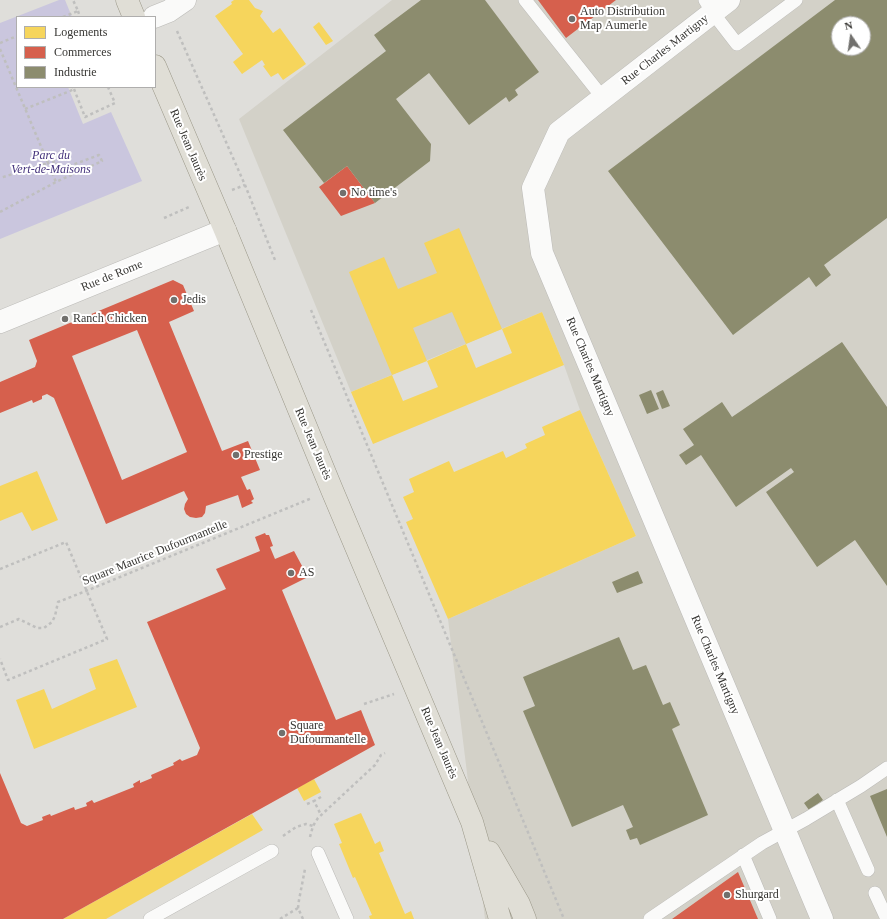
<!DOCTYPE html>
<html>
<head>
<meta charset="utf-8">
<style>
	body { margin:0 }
	#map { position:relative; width:887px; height:919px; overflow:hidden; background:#dfdeda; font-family:"Times New Roman",serif }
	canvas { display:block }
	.legend { position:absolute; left:16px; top:16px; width:140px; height:72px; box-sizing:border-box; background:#fff; border:1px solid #afaead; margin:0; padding:5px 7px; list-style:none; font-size:12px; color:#363532 }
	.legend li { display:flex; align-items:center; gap:8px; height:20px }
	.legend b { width:20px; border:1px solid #afaead }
	.north { position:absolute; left:831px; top:16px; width:40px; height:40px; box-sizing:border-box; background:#fff; border:1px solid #afaead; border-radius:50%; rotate:347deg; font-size:11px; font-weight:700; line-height:16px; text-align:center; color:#363532 }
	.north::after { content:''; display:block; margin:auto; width:14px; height:18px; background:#71706d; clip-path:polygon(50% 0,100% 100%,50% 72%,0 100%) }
</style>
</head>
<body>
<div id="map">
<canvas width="887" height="919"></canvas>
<ul class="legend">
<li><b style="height:11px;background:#f6d55c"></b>Logements</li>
<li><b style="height:11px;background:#d6604d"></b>Commerces</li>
<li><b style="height:11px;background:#8c8c6e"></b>Industrie</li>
</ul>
<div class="north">N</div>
</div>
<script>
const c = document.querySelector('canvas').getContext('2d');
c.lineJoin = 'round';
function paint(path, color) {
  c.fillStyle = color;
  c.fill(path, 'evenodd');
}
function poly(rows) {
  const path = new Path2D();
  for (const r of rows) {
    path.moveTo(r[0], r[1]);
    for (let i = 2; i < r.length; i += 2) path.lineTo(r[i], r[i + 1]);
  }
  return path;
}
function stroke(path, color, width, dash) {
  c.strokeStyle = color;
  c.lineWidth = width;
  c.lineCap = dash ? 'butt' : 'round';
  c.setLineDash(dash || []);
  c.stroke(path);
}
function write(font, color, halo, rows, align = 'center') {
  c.font = font + ' "Times New Roman",serif';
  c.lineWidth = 4;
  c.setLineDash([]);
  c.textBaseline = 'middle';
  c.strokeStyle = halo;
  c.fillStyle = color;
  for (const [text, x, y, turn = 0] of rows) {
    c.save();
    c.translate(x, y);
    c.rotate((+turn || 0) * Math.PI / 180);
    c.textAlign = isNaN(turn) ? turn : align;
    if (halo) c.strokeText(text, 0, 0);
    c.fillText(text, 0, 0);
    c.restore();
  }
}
paint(poly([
	[392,0,887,0,887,919,485,919,448,619,636,536,580,410,564,365,542,312,351,392,239,119],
	[839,24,863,24,863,48,839,48]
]), '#d3d1c8');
paint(poly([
	[59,0,65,0,72,17,17,17,17,87,68,87,83,124,111,112,142,181,0,239,0,23]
]), '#cac6de');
paint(poly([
	[234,0,249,0,255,8,263,11,260,16,273,33,280,28,306,64,283,80,278,73,271,77,263,66,265,65,262,60,242,74,233,62,243,54,215,16,232,4,231,2],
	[319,22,333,41,326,45,313,27],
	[459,228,502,329,466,344,476,368,512,353,502,329,542,312,564,365,373,444,351,392,392,375,349,272,384,257,398,289,437,273,424,243],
	[452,312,466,344,427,361,413,328],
	[427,361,438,387,403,401,392,375],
	[580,410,636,536,448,619,406,522,413,519,403,497,414,492,409,479,449,461,454,472,503,451,506,458,527,448,525,444,545,435,542,427],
	[37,471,58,520,32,531,22,512,0,521,0,486],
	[117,659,137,707,34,749,16,700,44,689,52,709,96,689,89,669],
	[314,779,321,792,304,801,297,788],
	[361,813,375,844,380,841,384,851,379,853,405,914,411,911,414,919,370,919,369,916,372,915,355,877,353,878,339,844,342,843,334,824],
	[252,814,263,830,106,919,63,919]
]), '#f6d55c');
paint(poly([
	[538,0,616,0,566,38],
	[347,166,375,203,341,216,319,187],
	[173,280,183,285,194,311,169,322,222,451,248,441,260,470,241,477,247,490,250,489,254,499,251,501,253,503,242,508,238,495,206,506,205,513,202,517,196,518,190,517,186,514,184,509,185,504,188,499,184,491,106,524,54,398,47,394,42,396,42,399,33,403,32,400,0,413,0,382,35,367,37,361,29,340],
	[137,330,187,452,122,480,72,356],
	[265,533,266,535,269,535,273,546,270,547,275,559,294,551,308,577,282,590,336,720,361,710,375,745,63,919,0,919,0,773,21,823,27,826,43,820,42,817,50,814,51,816,74,807,75,810,87,806,86,803,92,800,94,803,134,787,133,784,140,780,140,783,152,778,151,775,174,765,173,763,180,759,182,761,197,755,200,748,147,622,226,589,216,569,260,551,255,537],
	[738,872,758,919,672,919]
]), '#d6604d');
paint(poly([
	[421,0,485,0,539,72,515,90,518,95,509,102,506,97,469,125,429,73,396,99,431,144,430,161,375,203,347,166,324,183,283,130,386,51,374,35],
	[835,0,887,0,887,218,824,265,831,275,816,287,809,277,733,335,608,171],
	[839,24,863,24,863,48,839,48],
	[842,342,887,407,887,586,855,540,817,567,766,492,794,472,791,468,736,507,701,455,686,465,679,455,694,445,683,429,722,402,732,417],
	[651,390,659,409,647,414,639,395],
	[663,390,670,406,662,409,656,393],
	[638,571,643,583,617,593,612,582],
	[619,637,633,670,646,665,663,705,670,702,680,725,672,729,708,815,640,845,637,838,630,840,626,830,633,827,623,805,572,827,523,711,535,706,523,677],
	[887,789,887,837,870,796],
	[818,793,823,800,809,810,804,803]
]), '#8c8c6e');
const service = poly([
	[525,0,603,98],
	[705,0,713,13,737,44,796,0],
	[837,800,868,870],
	[318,853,347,919],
	[743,855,770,919],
	[875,893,887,919],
	[150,919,272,851],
	[650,919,762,843,806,819,861,786,887,768]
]);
const minor = poly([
	[729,0,559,132,533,188,542,253,822,919],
	[154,17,169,11,185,0],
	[0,322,225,230]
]);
const primary = poly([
	[127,0,134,17],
	[155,66,225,230,332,490,472,822,500,919],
	[489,852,519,904,525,919]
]);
stroke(service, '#bbbab7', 14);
stroke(minor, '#bbbab7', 23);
stroke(primary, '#9b9889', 23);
stroke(poly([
	[78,11,80,17],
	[63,17,78,11,73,0],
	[177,31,245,185,275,260],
	[0,43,17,36],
	[0,49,48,163,0,178],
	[74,89,85,117,115,103,108,87],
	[25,109,70,91,74,89,73,87],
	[232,190,245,185],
	[0,212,56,182,102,161,99,155,59,170,56,161,48,163,56,182],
	[164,218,189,207],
	[311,310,564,919],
	[0,569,66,542,107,639,8,680,0,659],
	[0,627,19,619,37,628,44,628,52,622,55,616,58,602,86,591,312,498],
	[364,704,394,694],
	[321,797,314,801,321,815],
	[307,804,314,801],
	[283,836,296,827,306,824,313,826],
	[310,837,313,826,318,818,375,765,381,755,385,753],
	[280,919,298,908],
	[303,919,298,908,299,900,305,869]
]), '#bfbfbe', 2.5, [3, 3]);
stroke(service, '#fafaf9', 13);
stroke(minor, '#fafaf9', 22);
stroke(primary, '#e0ded6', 22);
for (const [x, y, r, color] of [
	[572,19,4,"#71706d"],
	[343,193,4,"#71706d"],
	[174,300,4,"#71706d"],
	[65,319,4,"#71706d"],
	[236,455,4,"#71706d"],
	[291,573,4,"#71706d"],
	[282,733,4,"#71706d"],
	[727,895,4,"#71706d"]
]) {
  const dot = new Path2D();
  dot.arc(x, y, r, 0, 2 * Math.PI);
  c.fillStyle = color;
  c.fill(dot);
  stroke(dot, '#fff', 1.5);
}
write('12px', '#363532', '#fff', [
	["Auto Distribution",580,12],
	["Map Aumerle",580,26],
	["No time's",351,193],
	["Jedis",182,300],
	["Ranch Chicken",73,319],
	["Prestige",244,455],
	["AS",299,573],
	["Square",290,726],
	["Dufourmantelle",290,740],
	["Shurgard",735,895]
], 'left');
write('12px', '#363532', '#fff', [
	["Rue Charles Martigny",665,50,-38],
	["Rue Jean Jaurès",188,145,67],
	["Rue de Rome",112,276,-22],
	["Rue Charles Martigny",590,367,67],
	["Rue Jean Jaurès",313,444,67],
	["Square Maurice Dufourmantelle",155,553,-22],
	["Rue Charles Martigny",715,665,67],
	["Rue Jean Jaurès",439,743,67]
]);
write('italic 12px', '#43317b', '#fff', [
	["Parc du",51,156],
	["Vert-de-Maisons",51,170]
]);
</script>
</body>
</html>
